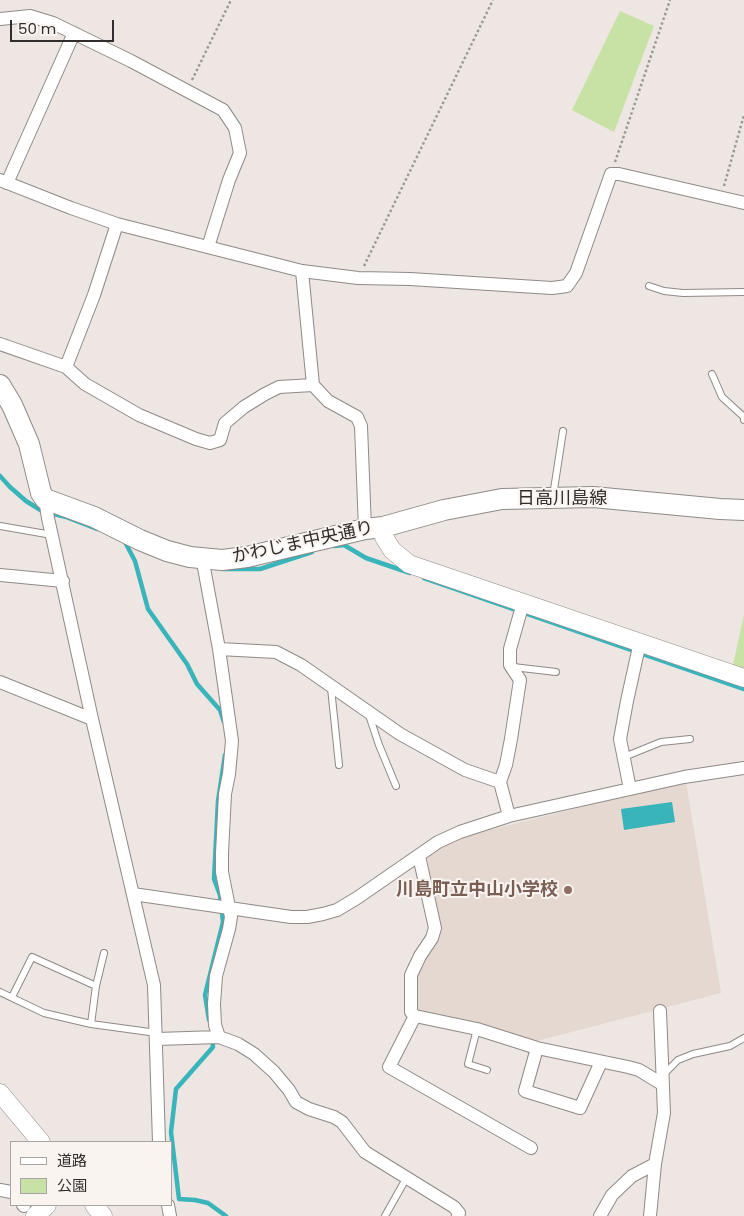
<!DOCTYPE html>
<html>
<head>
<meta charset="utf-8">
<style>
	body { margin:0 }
	#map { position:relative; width:744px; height:1216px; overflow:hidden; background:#ede6e3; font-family:Poppins,"Noto Sans JP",sans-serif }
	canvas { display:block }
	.legend { position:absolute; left:10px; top:1141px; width:162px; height:65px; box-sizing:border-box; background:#faf4f1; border:1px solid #a9a4a2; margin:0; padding:6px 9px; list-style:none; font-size:15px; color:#302d2c }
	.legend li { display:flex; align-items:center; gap:10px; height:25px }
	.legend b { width:25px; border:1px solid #a9a4a2 }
	.scale { position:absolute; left:10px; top:20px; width:104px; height:22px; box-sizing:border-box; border:2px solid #302d2c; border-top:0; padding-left:6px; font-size:15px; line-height:18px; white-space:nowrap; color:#302d2c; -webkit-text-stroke:4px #faf4f1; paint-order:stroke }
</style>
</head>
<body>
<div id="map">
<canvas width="744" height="1216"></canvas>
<ul class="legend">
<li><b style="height:6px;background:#fff"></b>道路</li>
<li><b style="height:14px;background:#c8e1a4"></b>公園</li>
</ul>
<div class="scale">50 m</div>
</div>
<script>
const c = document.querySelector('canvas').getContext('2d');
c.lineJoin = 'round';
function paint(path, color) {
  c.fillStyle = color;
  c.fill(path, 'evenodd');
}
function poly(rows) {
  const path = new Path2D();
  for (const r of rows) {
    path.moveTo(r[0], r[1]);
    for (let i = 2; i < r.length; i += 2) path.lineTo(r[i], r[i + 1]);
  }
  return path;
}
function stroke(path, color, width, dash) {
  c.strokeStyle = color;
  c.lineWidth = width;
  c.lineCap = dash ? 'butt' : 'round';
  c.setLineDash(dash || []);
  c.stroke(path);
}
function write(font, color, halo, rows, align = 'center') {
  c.font = font + ' Poppins,"Noto Sans JP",sans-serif';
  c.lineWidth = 4;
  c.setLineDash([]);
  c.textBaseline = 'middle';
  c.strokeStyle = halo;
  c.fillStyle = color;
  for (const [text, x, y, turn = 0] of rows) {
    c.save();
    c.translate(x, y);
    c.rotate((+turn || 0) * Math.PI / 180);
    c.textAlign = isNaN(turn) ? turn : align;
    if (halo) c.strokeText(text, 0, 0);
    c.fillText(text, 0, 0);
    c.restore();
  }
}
paint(poly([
	[686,782,721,993,533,1042,483,1024,421,1013,417,1010,416,976,420,966,432,951,437,939,438,923,427,856,449,843,485,831]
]), '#e5d8d1');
paint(poly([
	[620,11,654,26,614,132,572,110],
	[744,615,744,669,733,665]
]), '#c8e1a4');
paint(poly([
	[672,802,675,822,624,830,621,809]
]), '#39b4ba');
stroke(poly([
	[0,476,10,487,26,501,42,511,66,517,97,529],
	[125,542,135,561,148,609,187,664,197,684,220,710,224,722],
	[334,546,344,545,366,558,410,573],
	[223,569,260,569,312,552],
	[424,578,744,689],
	[209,1020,205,995,223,922,220,895,214,879,218,801,225,755],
	[212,1038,213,1047,176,1089,171,1132,179,1199,195,1200,208,1203,226,1216]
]), '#39b4ba', 4.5);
const lane = poly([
	[649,286,664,291,683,293,744,292],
	[712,374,722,397,744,417,744,420],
	[553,496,563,431],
	[0,526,52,535],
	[513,667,556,672],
	[331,688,339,765],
	[369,715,379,745,396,786],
	[624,757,661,742,690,739],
	[0,992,44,1013,91,1024,157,1033],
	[12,997,32,957,96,986],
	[91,1024,96,986,104,953],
	[477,1029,468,1064,487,1070],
	[663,1075,678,1060,693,1054,730,1046,744,1038],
	[385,1216,407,1177]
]);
const street = poly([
	[0,19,30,16,53,23,131,61,223,110,235,128,240,153,229,180,208,247],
	[0,180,71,208,117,224,302,271,358,278,410,279,552,288,567,286,576,273,611,174,619,174,744,203],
	[7,183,74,33],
	[302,271,313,385],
	[0,344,66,367,85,384,139,415,196,439,210,443,220,440,225,423,244,407,265,394,279,387,313,385,328,401,357,417,361,426,365,529],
	[66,367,94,295,117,224],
	[45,499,48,518,92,719,154,985,159,1142],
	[202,557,219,649,232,741,229,774,225,794,222,853,222,872,231,917,229,929,216,976,214,1004,215,1025,219,1037,238,1044,254,1054,274,1072,289,1090,296,1102,309,1109,334,1117,342,1122,365,1152,454,1207,459,1213,458,1216],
	[0,575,63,581],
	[219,649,276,652,301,665,400,734,465,770,500,782],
	[0,682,92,719],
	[630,789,620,739,627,701,640,642],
	[509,816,500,782,506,765,511,739,520,680,510,665,510,649,523,603],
	[133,894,291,917,307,917,323,914,337,910,357,898,438,842,460,832,509,816,684,777,744,768],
	[415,1016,477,1029,537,1048,628,1067,639,1070,662,1084],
	[415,1016,389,1067,531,1148],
	[415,1016,411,1012,411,975,420,956,432,938,435,928,419,856],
	[157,1039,219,1037],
	[537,1048,525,1091,580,1108,601,1062],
	[0,1190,11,1192],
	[23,1205,24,1206],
	[168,1205,170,1216],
	[600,1216,612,1195,632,1176,655,1164],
	[650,1216,655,1164,664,1113,660,1011]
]);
const secondary = poly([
	[383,527,384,537,392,550,409,564,744,678],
	[0,1093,41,1142],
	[94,1205,103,1216],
	[35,1216,47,1205]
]);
const primary = poly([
	[0,385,12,405,29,444,41,493,45,499,94,517,140,540,167,551,190,557,222,560,247,557,365,529,383,527,444,510,502,499,593,497,720,509,744,510]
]);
stroke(lane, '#8f8a87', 8);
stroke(street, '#8f8a87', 14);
stroke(secondary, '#8f8a87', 19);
stroke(primary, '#8f8a87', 22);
stroke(poly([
	[192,80,231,0],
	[615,162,670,0],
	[724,186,744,115],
	[364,266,493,0]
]), '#9e9997', 2.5, [2.5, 2.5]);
stroke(lane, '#fff', 6);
stroke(street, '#fff', 12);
stroke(secondary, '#fff', 18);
stroke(primary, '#fff', 20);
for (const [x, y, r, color] of [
	[568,890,5,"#8d6e63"]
]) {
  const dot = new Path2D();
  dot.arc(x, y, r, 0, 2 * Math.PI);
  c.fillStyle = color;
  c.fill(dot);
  stroke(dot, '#faf4f1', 2);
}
write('18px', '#302d2c', '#faf4f1', [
	["日高川島線",562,499],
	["かわじま中央通り",303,543,-12]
]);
write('bold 18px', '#785e54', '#faf4f1', [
	["川島町立中山小学校",558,890]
], 'right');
</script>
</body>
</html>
